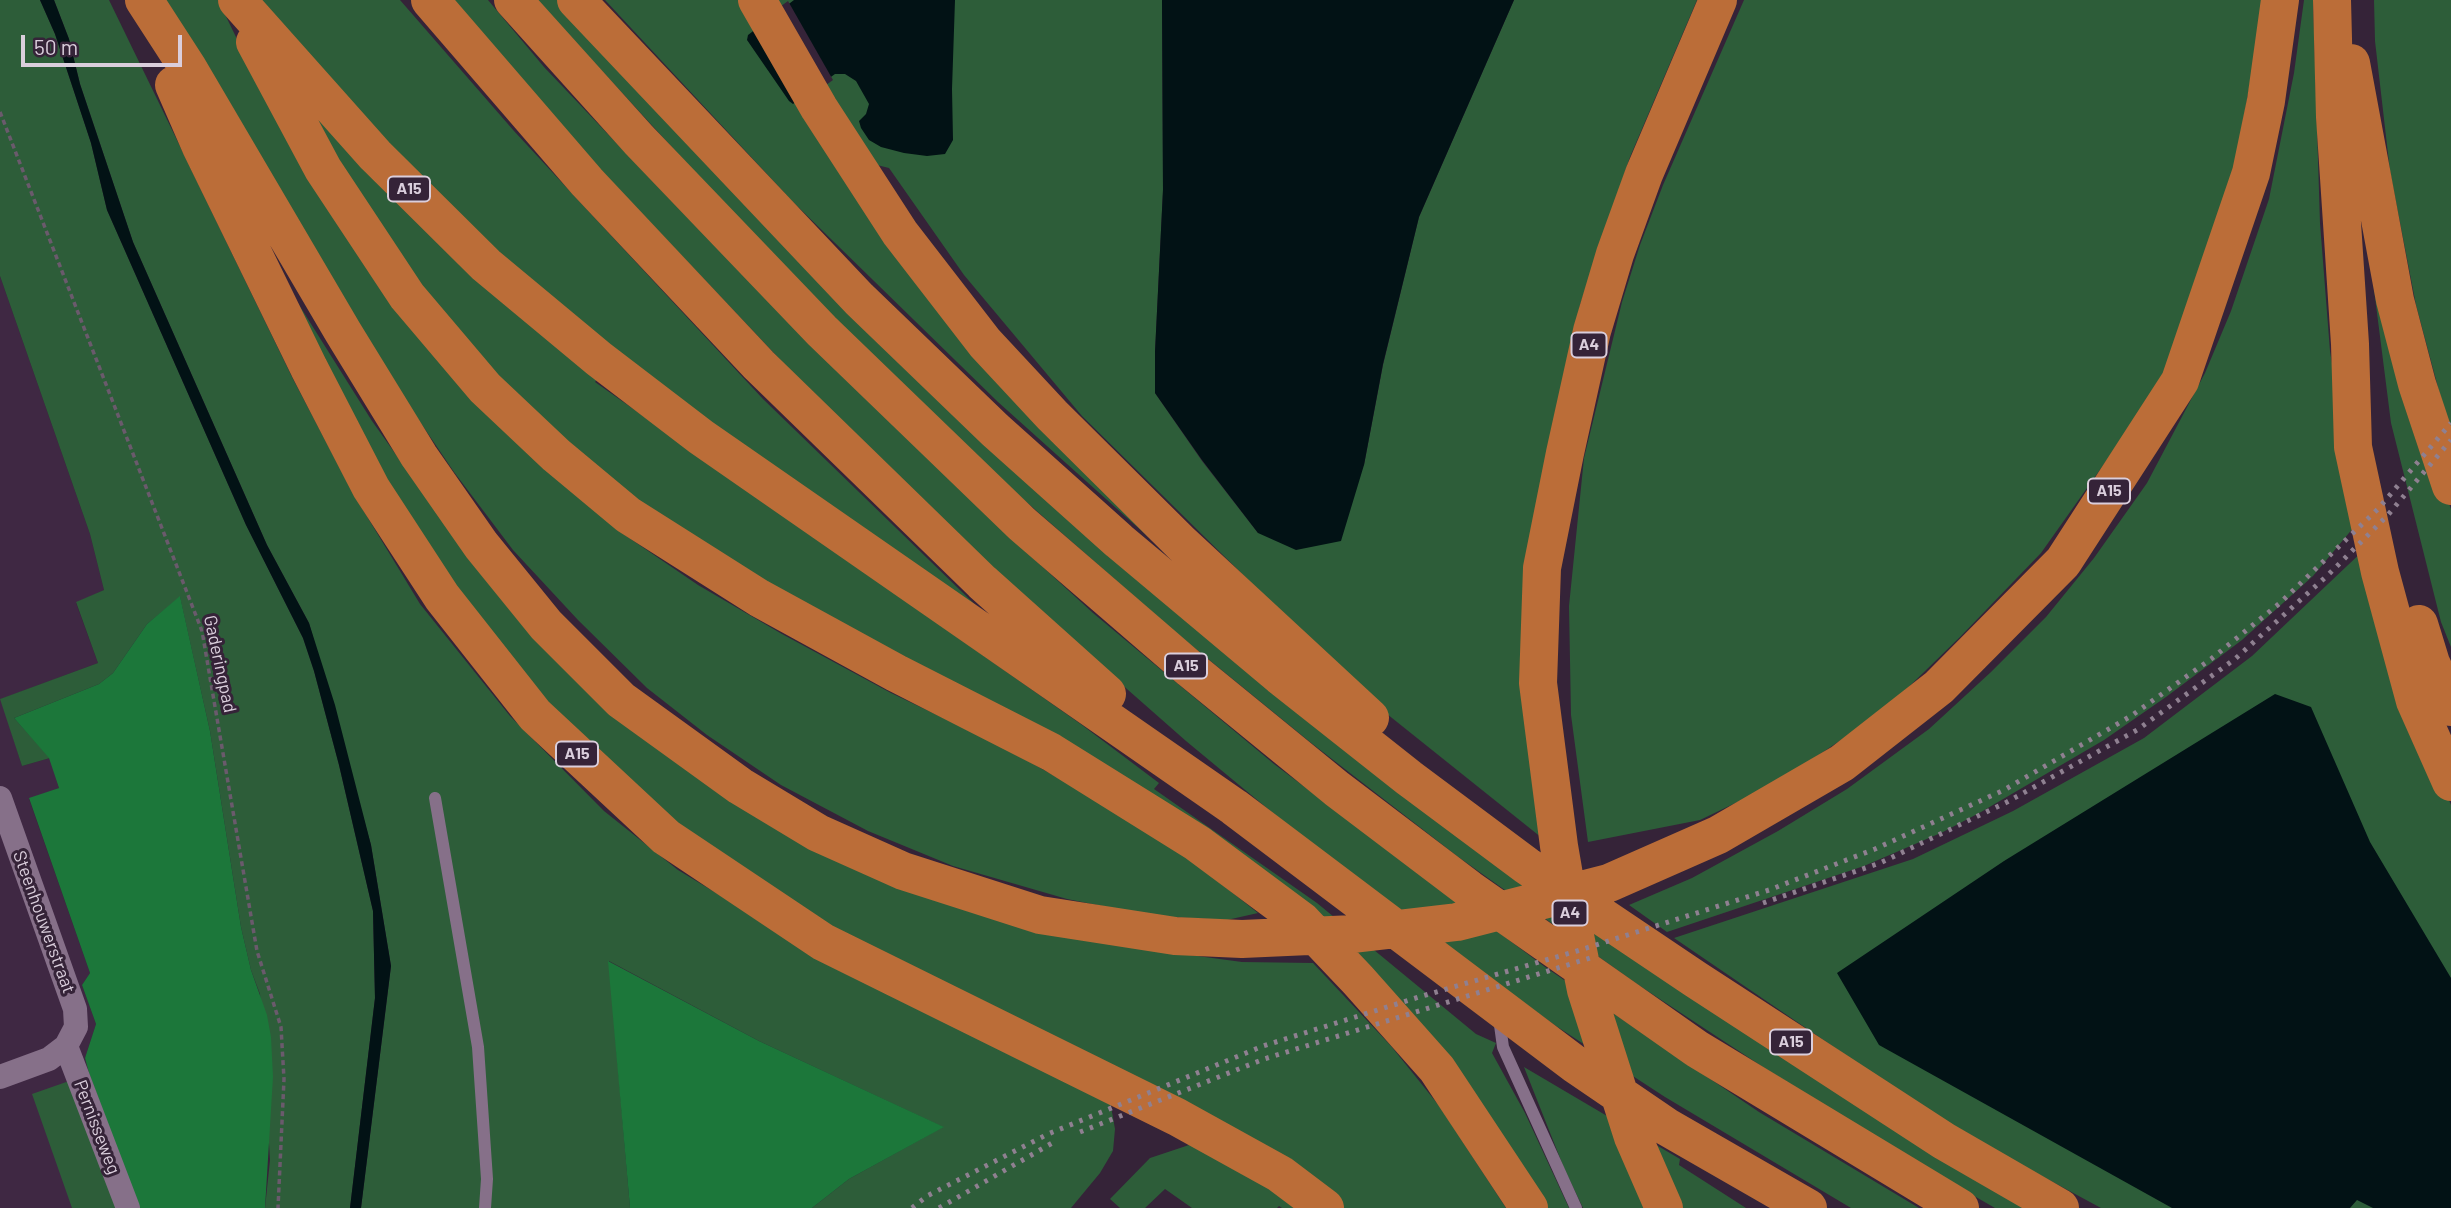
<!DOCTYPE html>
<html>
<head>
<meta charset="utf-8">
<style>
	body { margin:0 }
	#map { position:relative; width:2451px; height:1208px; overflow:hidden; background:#352338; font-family:Barlow,sans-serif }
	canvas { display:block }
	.scale { position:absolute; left:21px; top:35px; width:161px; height:32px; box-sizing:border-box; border:4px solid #dacedc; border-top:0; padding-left:9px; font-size:21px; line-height:24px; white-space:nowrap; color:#dacedc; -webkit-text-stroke:5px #352338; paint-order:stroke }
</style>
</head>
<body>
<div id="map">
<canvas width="2451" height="1208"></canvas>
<div class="scale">50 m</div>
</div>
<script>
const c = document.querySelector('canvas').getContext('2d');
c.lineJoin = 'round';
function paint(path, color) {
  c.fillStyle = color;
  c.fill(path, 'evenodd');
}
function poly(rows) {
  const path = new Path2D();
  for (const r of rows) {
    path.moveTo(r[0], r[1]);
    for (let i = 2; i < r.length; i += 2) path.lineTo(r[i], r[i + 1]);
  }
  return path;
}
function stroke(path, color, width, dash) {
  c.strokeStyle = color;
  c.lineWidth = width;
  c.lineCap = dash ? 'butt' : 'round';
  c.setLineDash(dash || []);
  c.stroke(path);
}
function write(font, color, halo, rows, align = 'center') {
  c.font = font + ' Barlow,sans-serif';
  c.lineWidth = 6;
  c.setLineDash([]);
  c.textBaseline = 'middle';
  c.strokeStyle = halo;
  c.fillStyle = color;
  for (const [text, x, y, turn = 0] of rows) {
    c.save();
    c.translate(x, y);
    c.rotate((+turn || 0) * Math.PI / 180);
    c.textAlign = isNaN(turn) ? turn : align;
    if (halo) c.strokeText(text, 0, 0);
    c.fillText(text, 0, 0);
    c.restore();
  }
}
paint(poly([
	[0,276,90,534,104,590,76,603,98,663,1,699,22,766,50,758,59,788,29,799,90,973,82,985,96,1024,85,1058,139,1208,0,1208]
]), '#3f2843');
paint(poly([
	[0,0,40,0,55,34,91,143,107,210,246,525,303,638,314,671,339,765,373,911,375,998,350,1208,265,1208,270,1160,260,994,251,970,241,927,210,731,180,597,147,624,113,673,99,684,14,718,50,758,22,766,0,699,98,663,76,602,104,590,90,534,0,276],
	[54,0,109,0,293,379,354,495,420,604,510,716,604,811,678,870,814,952,1109,1095,1115,1129,1113,1151,1100,1173,1071,1208,812,1208,849,1179,943,1127,759,1041,609,961,630,1208,361,1208,391,966,371,845,309,623,267,545,133,242,80,84,69,39],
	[165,0,218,0,253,72,616,529,698,585,782,634,891,693,1002,746,1086,794,1195,863,1258,913,1227,920,1153,916,1067,899,953,866,868,831,781,785,707,735,647,688,578,620,513,550,454,472,393,382],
	[249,0,400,0,514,131,763,399,993,622,613,358,595,382,1082,725,1159,783,1154,789,1317,903,1476,1034,1496,1043,1492,1053,1525,1113,1569,1208,1537,1208,1298,913,695,552,512,401,341,180],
	[440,0,488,0,544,67,683,213,1022,548,1093,613,1274,764,1545,967,1759,1112,1919,1208,1851,1208,1665,1097,1556,1026,1349,876,1186,741,1052,623,859,443],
	[537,0,566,0,1192,615,2034,1208,1995,1208,1915,1162,1763,1067,1637,984,1457,856,1310,742,1175,632,1023,499,885,369,758,241],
	[605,0,1162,0,1163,190,1155,352,1155,393,1202,461,1258,533,1364,465,1383,365,1419,217,1514,0,1697,0,1630,157,1580,305,1565,384,1547,842,1372,702,1082,416,964,275,889,168,829,153,1165,552,998,402,792,201],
	[1744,0,2265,0,2234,172,2165,373,2109,457,2041,553,1961,636,1884,711,1777,783,1700,820,1588,842,1571,715,1569,606,1584,458,1622,302,1640,245,1663,185],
	[2304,0,2313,0,2320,223,2330,351,2343,434,2359,521,2313,576,2242,640,2166,697,2104,740,1981,812,1943,832,1864,866,1667,932,1629,905,1692,878,1778,831,1847,789,1929,729,1991,672,2046,617,2094,558,2147,483,2205,373,2231,311,2269,199,2294,73],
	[2374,0,2451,0,2451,436,2416,305,2390,171,2375,41],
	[2362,195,2418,416,2451,509,2451,647,2441,622,2391,423],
	[257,238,372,421,429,501,735,799,1153,950,1242,962,1313,963,1391,1046,1440,1107,1506,1208,1340,1208,828,932,655,814,454,603],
	[2367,547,2410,702,2451,805,2451,1208,2101,1208,1951,1127,1674,938,1913,859,2013,811,2144,738,2252,656],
	[1524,1067,1680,1159,1679,1165,1746,1208,1583,1208,1564,1168],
	[72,1080,120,1208,72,1208,32,1094],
	[1195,1143,1287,1199,1298,1208,1282,1208,1279,1206,1277,1208,1192,1208,1165,1189,1145,1208,1120,1208,1110,1199,1150,1158]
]), '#2d5d39');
paint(poly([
	[180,596,210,731,241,927,251,970,267,1015,271,1037,273,1077,265,1208,139,1208,89,1073,85,1058,96,1024,82,985,90,973,29,798,59,788,49,758,14,718,99,684,113,673,147,624],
	[608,961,759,1041,944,1127,849,1179,812,1208,630,1208]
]), '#1c773a');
paint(poly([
	[40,0,54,0,69,39,80,84,133,242,267,545,309,623,335,705,371,845,391,966,361,1208,350,1208,375,998,373,911,339,765,314,671,303,638,246,525,107,210,91,143,55,34],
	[794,0,955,0,952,89,953,140,945,154,927,156,904,153,881,147,869,140,861,128,859,121,866,114,869,104,856,81,845,74,835,74,793,104,789,101,747,40,748,35],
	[1162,0,1514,0,1419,217,1383,364,1364,465,1341,541,1296,550,1258,533,1202,460,1155,393,1155,352,1163,190],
	[2275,694,2311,707,2370,842,2451,978,2451,1208,2373,1208,2357,1200,2350,1208,2172,1208,1879,1045,1837,973,2004,861]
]), '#021215');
paint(poly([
	[788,1,833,80,798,105,752,27]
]), '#352338');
stroke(poly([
	[0,112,202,631,257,951,281,1027,284,1079,278,1208]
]), '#6a5a6c', 3.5, [5, 3.5]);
stroke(poly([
	[435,798,478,1047,487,1179,485,1208],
	[1499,1018,1503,1047,1576,1208]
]), '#867089', 12);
stroke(poly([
	[0,798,75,1009,76,1027,66,1046,49,1059,0,1077],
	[66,1046,128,1208]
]), '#867089', 24);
stroke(poly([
	[144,0,188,68,343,332,419,456,481,545,546,625,621,700,740,786,818,833,903,871,1040,915,1175,936,1242,939,1354,934,1457,922,1609,883,1718,835,1842,763,1939,687,2063,562,2180,381,2251,173,2266,101,2280,0],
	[237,0,375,155,486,265,599,359,701,437,1234,807,1576,1065,1667,1127,1808,1208],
	[430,0,587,182,759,365,982,582,1107,694],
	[513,0,639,140,822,331,1022,524,1190,669,1337,789,1469,889,1697,1049,1960,1208],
	[576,0,859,299,995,430,1119,541,1280,676,1409,778,1527,866,1695,979,1944,1141,2060,1208],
	[757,0,819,108,900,233,985,343,1052,415,1181,543,1370,718],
	[2332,0,2335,117,2350,344,2353,447,2380,572,2415,701,2451,782],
	[255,42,323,169,407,296,485,388,556,455,628,515,759,598,896,673,1051,752,1197,843,1302,921,1358,980,1437,1069,1529,1208],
	[2351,63,2395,300,2417,384,2451,486],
	[174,85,201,147,309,368,371,488,442,597,535,715,666,837,823,942,1177,1117,1280,1174,1325,1208],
	[2419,624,2431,663,2451,707],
	[1664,1208,1633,1137,1586,990,1571,916,1559,846,1538,683,1542,568,1565,453,1592,331,1615,254,1644,174,1718,0]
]), '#bb6d38', 38);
stroke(poly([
	[1763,903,1880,863,2007,802,2137,730,2235,659,2328,575,2387,516,2451,440],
	[1080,1132,1264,1059,1590,958],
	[912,1208,927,1196,1048,1134,1263,1046,1419,997,1577,951,1769,890,1875,849,2004,790,2131,716,2211,659,2280,603,2378,509,2451,423],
	[939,1208,1054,1142]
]), '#8f8091', 5, [3.5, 7]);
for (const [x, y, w] of [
	[409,189,42],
	[1589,345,35],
	[2109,491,42],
	[1186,666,42],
	[577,754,42],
	[1570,913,35],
	[1791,1042,42]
]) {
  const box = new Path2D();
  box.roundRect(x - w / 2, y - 12.5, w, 25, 5);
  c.fillStyle = '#352338';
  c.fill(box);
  stroke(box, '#dacedc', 2);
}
write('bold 16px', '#dacedc', null, [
	["A15",409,189],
	["A4",1589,345],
	["A15",2109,491],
	["A15",1186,666],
	["A15",577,754],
	["A4",1570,913],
	["A15",1791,1042]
]);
write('18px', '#dacedc', '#352338', [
	["Gaderingpad",220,664,78],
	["Steenhouwerstraat",44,922,70],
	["Pernisseweg",97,1127,69]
]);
</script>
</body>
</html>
